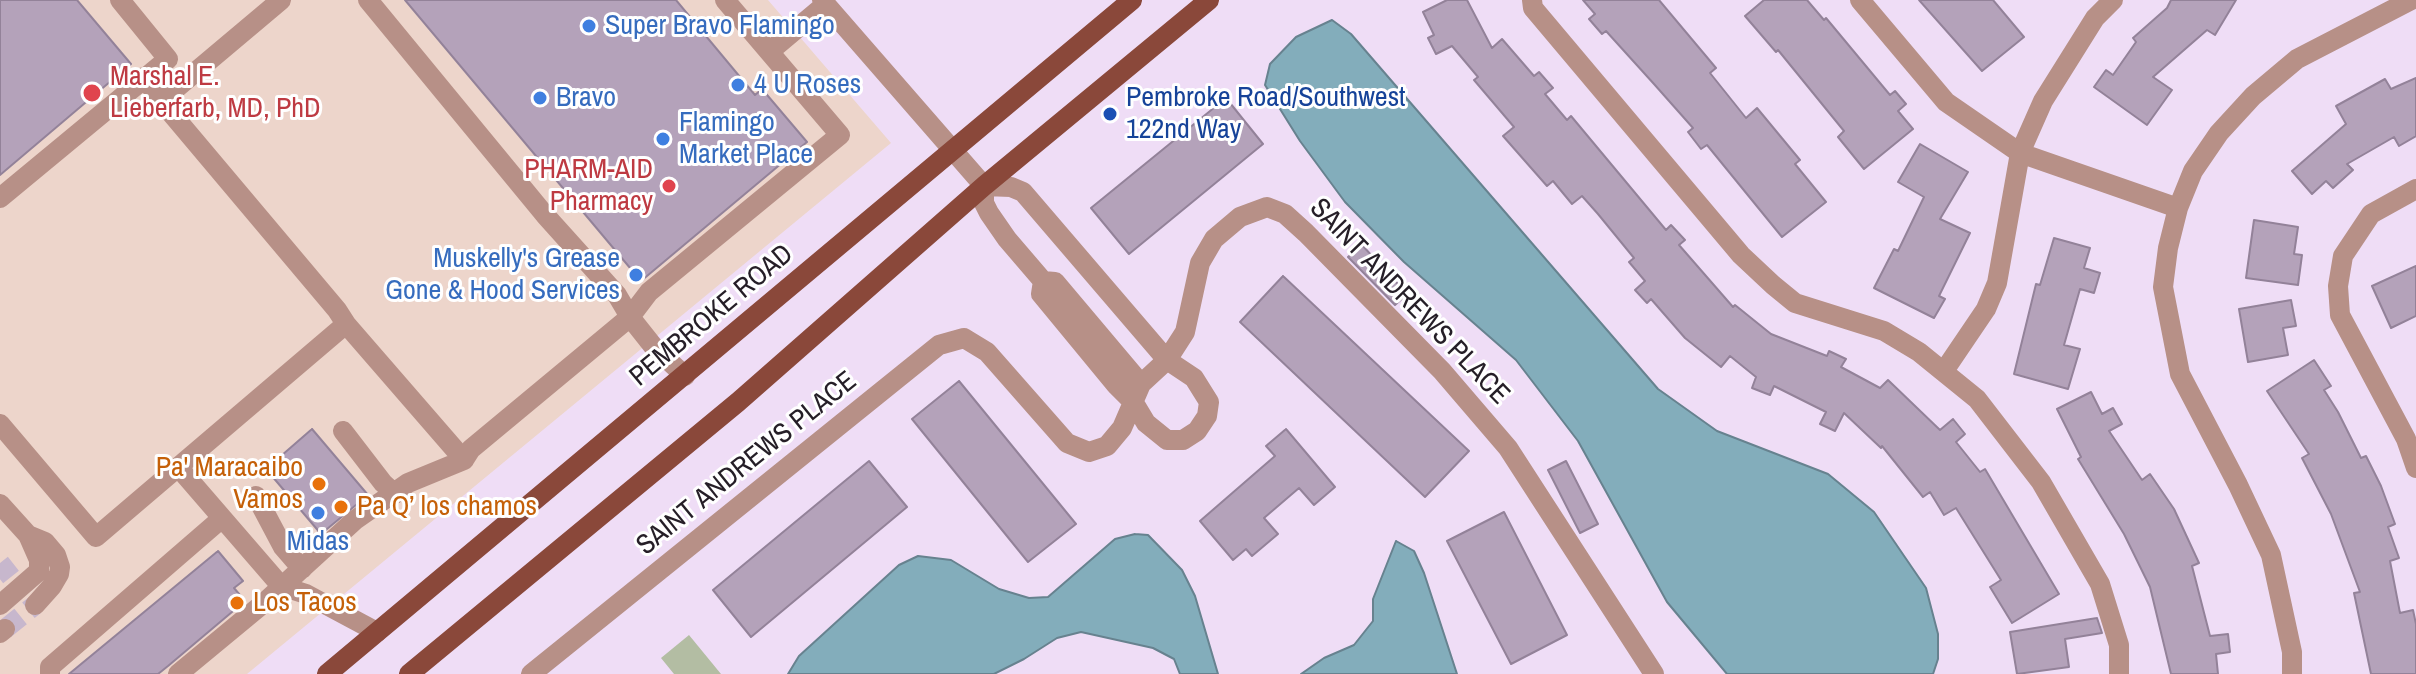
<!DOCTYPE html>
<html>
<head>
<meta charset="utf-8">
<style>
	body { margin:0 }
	canvas { display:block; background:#efddf6 }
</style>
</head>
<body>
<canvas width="2416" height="674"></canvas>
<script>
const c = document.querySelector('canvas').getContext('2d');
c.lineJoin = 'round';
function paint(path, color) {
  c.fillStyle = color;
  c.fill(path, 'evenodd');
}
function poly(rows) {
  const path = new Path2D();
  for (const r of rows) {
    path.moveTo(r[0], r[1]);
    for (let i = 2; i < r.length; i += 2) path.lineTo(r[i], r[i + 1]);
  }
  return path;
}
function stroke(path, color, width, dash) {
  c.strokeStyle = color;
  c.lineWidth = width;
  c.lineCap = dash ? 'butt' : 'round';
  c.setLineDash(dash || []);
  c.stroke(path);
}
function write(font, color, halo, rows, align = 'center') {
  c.font = font + ' "Archivo Narrow",sans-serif';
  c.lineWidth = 6;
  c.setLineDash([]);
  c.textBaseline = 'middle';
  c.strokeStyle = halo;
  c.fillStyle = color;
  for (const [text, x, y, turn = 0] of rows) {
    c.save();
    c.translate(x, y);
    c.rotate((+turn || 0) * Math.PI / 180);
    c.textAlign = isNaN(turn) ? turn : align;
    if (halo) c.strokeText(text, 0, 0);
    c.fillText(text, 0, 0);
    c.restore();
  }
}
paint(poly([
	[0,0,768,0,891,143,247,674,0,674]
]), '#edd5cb');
paint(poly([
	[689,635,721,674,674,674,661,658]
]), '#b3bda3');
const water = poly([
	[1332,20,1351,34,1658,389,1717,431,1828,474,1874,512,1926,588,1938,634,1938,659,1933,674,1727,674,1667,602,1578,441,1516,360,1404,262,1345,202,1300,141,1265,85,1270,64,1296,37,1332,20],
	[1135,534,1148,535,1182,570,1195,596,1218,674,1180,674,1174,659,1153,648,1081,632,1057,638,1024,659,994,674,788,674,799,656,899,565,918,556,951,560,999,589,1029,598,1048,597,1115,539,1135,534],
	[1396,541,1414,551,1424,573,1457,674,1301,674,1324,658,1354,645,1373,621,1373,599,1396,541]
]);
paint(water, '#83adbb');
stroke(water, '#67828f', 2);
const building = poly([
	[0,0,77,0,131,64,0,175,0,0],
	[405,0,676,0,755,95,762,89,807,142,641,281,405,0],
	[1447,0,1467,0,1492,48,1502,39,1534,76,1539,72,1553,88,1545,94,1567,120,1571,116,1666,230,1671,225,1685,240,1679,245,1733,307,1735,305,1771,334,1827,356,1829,351,1846,359,1841,367,1880,388,1888,380,1940,430,1953,419,1965,434,1956,442,1980,472,1985,469,2059,594,2012,623,1990,587,2001,580,1956,508,1944,515,1930,492,1923,497,1882,446,1881,448,1844,413,1835,431,1820,424,1826,412,1774,386,1770,395,1752,388,1756,377,1730,356,1721,367,1685,338,1651,299,1647,303,1635,290,1645,281,1629,262,1634,258,1598,214,1582,196,1572,204,1553,181,1547,186,1503,136,1514,127,1474,80,1478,77,1452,46,1436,54,1428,38,1434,35,1423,12,1447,0],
	[1583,0,1659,0,1716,68,1710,73,1746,118,1757,108,1800,160,1795,164,1826,202,1782,237,1707,145,1701,149,1688,132,1693,128,1654,84,1606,31,1602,34,1589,19,1595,14,1583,0],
	[1764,0,1807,0,1824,20,1826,18,1890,95,1895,91,1906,104,1898,111,1913,129,1864,169,1838,137,1844,131,1778,50,1776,52,1745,16,1764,0],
	[1919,0,1993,0,2024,37,1982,71,1919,0],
	[2171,0,2236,0,2215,35,2207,30,2153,77,2172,90,2147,125,2094,87,2106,70,2113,75,2136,42,2133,38,2167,8,2171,0],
	[2416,78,2416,136,2399,146,2394,137,2347,164,2353,170,2333,188,2326,181,2312,194,2292,171,2346,124,2336,106,2385,79,2391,89,2416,78],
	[1226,98,1263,144,1129,254,1091,208,1226,98],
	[1920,144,1968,172,1940,219,1970,233,1939,296,1945,299,1934,318,1874,288,1894,249,1898,251,1924,197,1898,182,1920,144],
	[2254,220,2298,227,2294,254,2302,255,2298,285,2246,278,2254,220],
	[2054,238,2090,248,2084,268,2100,273,2094,293,2080,289,2064,345,2080,349,2068,389,2014,374,2036,284,2040,285,2054,238],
	[1362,245,1407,294,1395,305,1348,257,1362,245],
	[2416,266,2416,316,2391,328,2372,286,2416,266],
	[1283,276,1469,451,1425,497,1240,322,1283,276],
	[2291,300,2296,326,2283,328,2288,355,2248,362,2239,309,2291,300],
	[2314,360,2331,386,2324,390,2338,412,2361,458,2366,456,2381,486,2395,524,2388,527,2399,558,2390,561,2400,613,2413,610,2416,624,2416,674,2371,674,2354,593,2360,592,2331,514,2302,458,2309,454,2267,391,2314,360],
	[959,381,1076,524,1028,562,912,419,959,381],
	[2091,392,2102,414,2113,408,2122,424,2109,431,2142,480,2150,474,2174,509,2199,563,2192,566,2210,636,2228,634,2230,652,2216,654,2218,674,2171,674,2150,587,2124,534,2078,459,2081,457,2057,409,2091,392],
	[312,429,368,495,321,534,266,469,312,429],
	[1286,429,1335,487,1314,505,1299,488,1264,518,1278,534,1252,556,1246,549,1233,560,1200,521,1275,456,1266,446,1286,429],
	[869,461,907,507,751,637,713,590,869,461],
	[1566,461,1598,524,1580,533,1548,470,1566,461],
	[1504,512,1567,635,1511,664,1447,541,1504,512],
	[218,551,243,581,234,588,245,601,168,666,158,674,69,674,218,551],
	[2097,618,2102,633,2065,639,2069,667,2017,674,2010,632,2097,618]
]);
paint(building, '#b4a2ba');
stroke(building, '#938299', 2);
stroke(poly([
	[0,563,11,577],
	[5,629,35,605]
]), '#c7b7cd', 20, [20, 10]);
stroke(poly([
	[368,0,545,215,617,295,630,317,653,346,685,376],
	[822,0,984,186,984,203,989,213,1007,239,1043,281,1055,282,1141,384],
	[1532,0,1533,8,1741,255,1773,285,1795,303,1884,331,1919,352,1977,399,2041,482,2100,584,2119,645,2119,674],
	[1860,0,1946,102,2020,153,2178,208],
	[770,51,826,4],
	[144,77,161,101,337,310,346,324,464,460],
	[161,101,281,0],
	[984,186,1011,187,1023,192,1167,360,1194,378,1209,402,1207,416,1197,431,1183,440,1167,440,1146,423,1134,403,1116,385,1041,294,1043,281],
	[2416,189,2371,214,2343,256,2338,286,2340,315,2406,439,2416,468],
	[0,198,168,59,120,0],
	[1944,371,1986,309,1997,283,2020,153,2043,101,2095,18,2113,0],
	[0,424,96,537,346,324],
	[343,431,383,483,395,494],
	[179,468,281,586,306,594,377,632],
	[256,496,283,547,302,569],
	[0,504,28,535,39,560,39,571,0,605],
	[28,535,45,542,56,555,60,567,59,574,52,586,35,605],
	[0,633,5,629],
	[50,674,50,667,221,519],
	[178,674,265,602,355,520,408,483,464,460,471,449,630,317,649,292,840,135,725,0],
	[531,674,939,345,964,338,987,352,1067,443,1089,452,1107,446,1122,428,1141,384,1167,360,1185,332,1200,263,1214,239,1240,217,1267,207,1285,214,1306,233,1442,371,1508,448,1654,674],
	[2292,674,2292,652,2271,555,2238,485,2180,374,2163,287,2168,248,2178,208,2193,171,2219,133,2253,96,2297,59,2411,0]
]), '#b79087', 20);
stroke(poly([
	[327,674,1132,0],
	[409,674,738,402,984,186,1209,0]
]), '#8a483a', 20);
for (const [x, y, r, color] of [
	[589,26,8,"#3f7fe0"],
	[738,85,8,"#3f7fe0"],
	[92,93,10,"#e0444e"],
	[540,98,8,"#3f7fe0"],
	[1110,114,8,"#1a4fb4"],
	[663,139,8,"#3f7fe0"],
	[669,186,8,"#e0444e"],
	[636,275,8,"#3f7fe0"],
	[319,484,8,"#e8710a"],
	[341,507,8,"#e8710a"],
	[318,513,8,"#3f7fe0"],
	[237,603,8,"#e8710a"]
]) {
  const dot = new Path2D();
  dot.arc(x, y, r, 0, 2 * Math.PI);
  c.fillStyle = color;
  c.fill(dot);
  stroke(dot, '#fff', 3);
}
write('28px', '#366cbe', '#fff', [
	["Super Bravo Flamingo",605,26],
	["4 U Roses",754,85],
	["Bravo",556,98],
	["Flamingo",679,123],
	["Market Place",679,155],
	["Muskelly's Grease",620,259,"right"],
	["Gone & Hood Services",620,291,"right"],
	["Midas",318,542,"center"]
], 'left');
write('28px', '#be3a42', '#fff', [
	["Marshal E.",110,77],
	["Lieberfarb, MD, PhD",110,109],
	["PHARM-AID",653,170,"right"],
	["Pharmacy",653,202,"right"]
], 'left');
write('28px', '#164399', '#fff', [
	["Pembroke Road/Southwest",1126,98],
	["122nd Way",1126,130]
], 'left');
write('28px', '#251e27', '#fff', [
	["SAINT ANDREWS PLACE",1409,302,46],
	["PEMBROKE ROAD",712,316,-40],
	["SAINT ANDREWS PLACE",747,464,-39]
]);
write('28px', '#c56008', '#fff', [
	["Pa' Maracaibo",303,468,"right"],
	["Vamos",303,500,"right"],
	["Pa Q’ los chamos",357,507],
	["Los Tacos",253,603]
], 'left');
</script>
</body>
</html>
